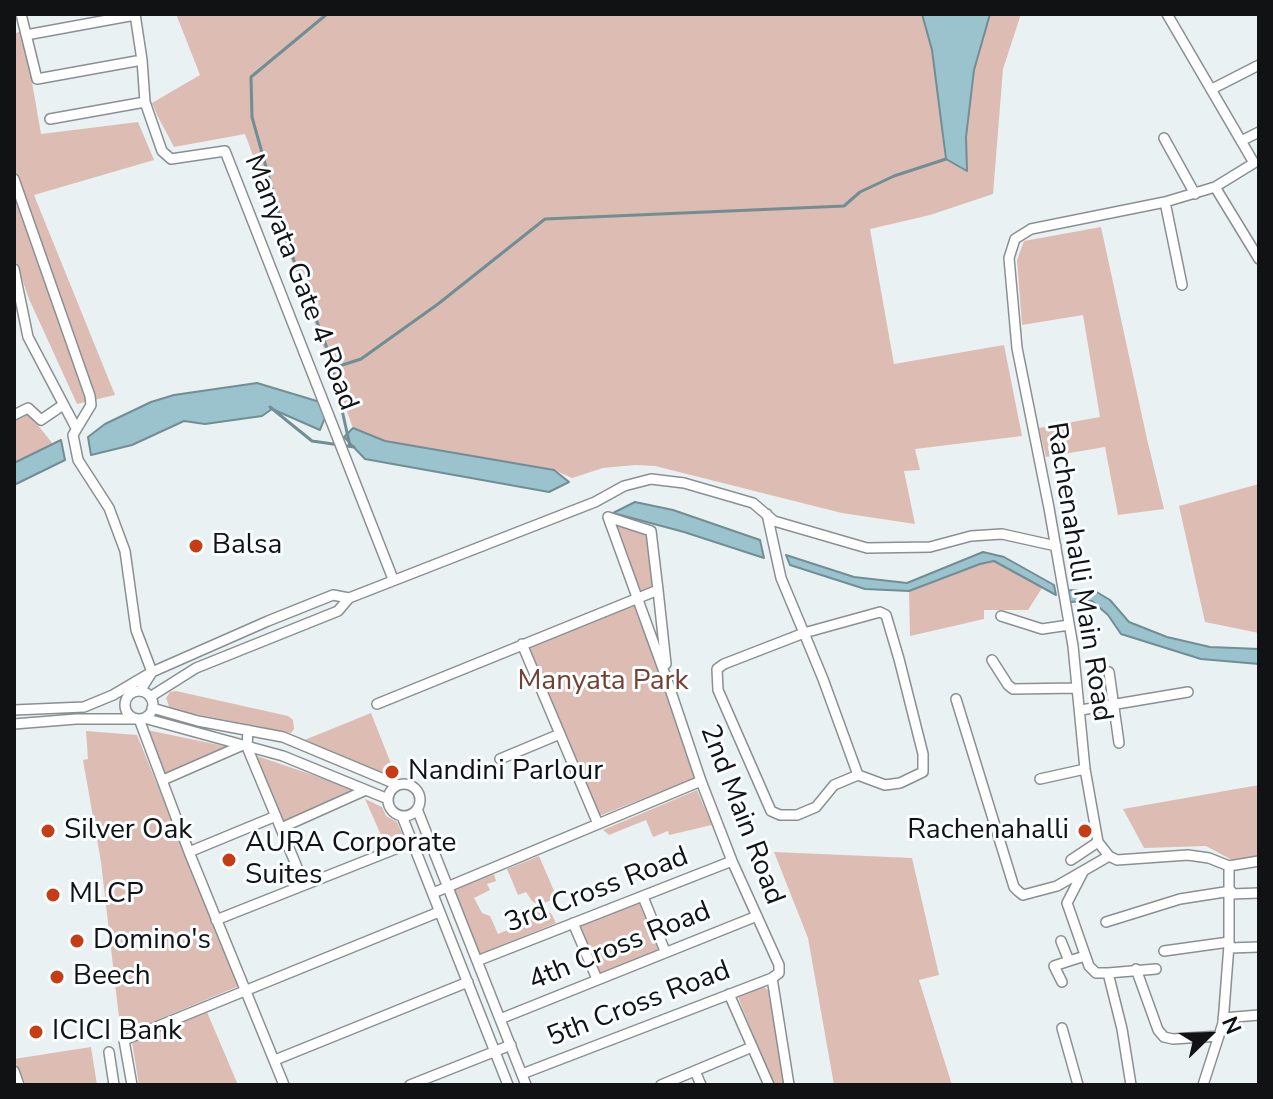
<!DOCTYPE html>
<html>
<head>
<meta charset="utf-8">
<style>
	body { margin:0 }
	#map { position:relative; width:1273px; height:1099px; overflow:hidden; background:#eaf1f3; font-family:"Nunito Sans",sans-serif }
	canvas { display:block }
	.frame { position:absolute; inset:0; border:16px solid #101213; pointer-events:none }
	.north { position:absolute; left:1169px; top:995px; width:80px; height:80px; -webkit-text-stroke:6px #fafeff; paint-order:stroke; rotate:67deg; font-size:22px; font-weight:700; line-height:32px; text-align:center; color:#101213 }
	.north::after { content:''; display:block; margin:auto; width:28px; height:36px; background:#101213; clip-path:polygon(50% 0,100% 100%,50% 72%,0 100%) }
</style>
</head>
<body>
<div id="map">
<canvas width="1273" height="1099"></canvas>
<div class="frame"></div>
<div class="north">N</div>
</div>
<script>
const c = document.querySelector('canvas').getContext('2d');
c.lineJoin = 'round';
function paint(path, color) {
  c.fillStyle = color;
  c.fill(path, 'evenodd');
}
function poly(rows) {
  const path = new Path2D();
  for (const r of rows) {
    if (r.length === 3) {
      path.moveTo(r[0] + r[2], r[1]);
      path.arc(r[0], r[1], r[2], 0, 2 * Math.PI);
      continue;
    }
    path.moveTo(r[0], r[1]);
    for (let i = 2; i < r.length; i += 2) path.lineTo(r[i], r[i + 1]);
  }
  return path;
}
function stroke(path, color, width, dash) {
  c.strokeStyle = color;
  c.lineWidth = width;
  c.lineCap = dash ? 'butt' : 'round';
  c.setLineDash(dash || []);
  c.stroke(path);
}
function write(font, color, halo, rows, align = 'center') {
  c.font = font + ' "Nunito Sans",sans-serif';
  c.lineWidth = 6;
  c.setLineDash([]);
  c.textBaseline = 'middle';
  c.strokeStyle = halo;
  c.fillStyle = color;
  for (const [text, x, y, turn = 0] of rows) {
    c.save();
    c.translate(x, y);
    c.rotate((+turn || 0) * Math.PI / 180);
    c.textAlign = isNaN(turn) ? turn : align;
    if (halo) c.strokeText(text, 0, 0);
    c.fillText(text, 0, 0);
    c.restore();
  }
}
paint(poly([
	[176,14,922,14,932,50,945,159,967,170,966,137,974,70,990,14,1021,14,1003,69,993,194,930,215,870,229,894,364,1004,345,1022,436,915,449,920,470,904,471,915,524,842,513,655,466,635,465,603,468,572,478,554,470,384,441,353,428,245,134,174,147,157,115,152,103,200,75],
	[23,30,41,134,138,122,154,160,34,195,115,395,77,404,29,299,14,256,14,34],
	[1101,227,1147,439,1164,509,1118,515,1105,447,1046,457,1039,428,1100,417,1083,315,1022,325,1017,260,1024,241],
	[28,413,53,444,14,463,14,421],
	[1259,484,1259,633,1205,622,1179,506],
	[615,525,646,535,654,587,641,592],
	[994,561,1042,588,1028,610,984,610,984,619,910,636,909,591,980,564],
	[636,603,695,778,599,816,526,646],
	[176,691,288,716,293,720,294,729,291,733,170,709,166,698,170,692],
	[371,713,397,779,302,741],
	[147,730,229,747,165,774],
	[86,731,137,735,239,986,121,1035,101,862,83,760,88,759],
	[257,756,357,790,284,822],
	[1259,785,1259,856,1232,860,1206,846,1144,848,1123,809],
	[697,790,712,825,669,835,668,831,653,837,646,820,609,835,603,830],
	[365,799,382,807,386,816,397,822,404,837,385,844],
	[774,852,912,858,939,975,919,980,952,1085,834,1085,808,938],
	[539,856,557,898,539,905,532,901,526,892,518,895,507,869],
	[494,874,496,881,487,884,490,890,474,898,482,913,490,916,498,934,531,920,528,912,551,913,556,923,480,954,454,890],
	[639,903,658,950,599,973,580,926],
	[762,985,768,990,785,1085,773,1085,738,997,740,993],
	[207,1012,238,1085,139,1085,132,1042],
	[91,1047,97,1085,26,1085,14,1059]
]), '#ddbcb4');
const water = poly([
	[922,14,990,14,974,70,966,137,967,171,946,159,932,50,922,14],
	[257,383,330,405,320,430,272,409,262,416,205,424,184,421,132,445,91,455,88,437,105,424,151,402,174,395,257,383],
	[353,428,385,441,554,470,569,482,549,492,365,459,344,437,353,428],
	[61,440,65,460,14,485,14,463,61,440],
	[635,502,673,510,760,540,764,558,684,532,613,513,635,502],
	[983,552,1004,557,1054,585,1056,595,994,561,980,564,909,591,865,589,790,565,786,555,854,577,907,583,983,552],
	[1067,590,1095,591,1110,600,1129,622,1167,637,1210,647,1259,649,1259,664,1201,659,1121,634,1108,615,1092,601,1069,602,1067,590]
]);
paint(water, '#9ac3cd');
stroke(water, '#718e95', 2);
stroke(poly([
	[327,14,251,77,252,117,287,242,330,356,350,446],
	[333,368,361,359,438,304,545,219,844,206,860,192,894,176,946,159],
	[270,407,312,441,354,447]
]), '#718e95', 3);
const minor = poly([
	[21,14,37,79,142,60],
	[135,14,142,60,145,102,162,151,171,159,225,151,393,579],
	[1167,14,1254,163,1215,187],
	[26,35,135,15],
	[1212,89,1259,65],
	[50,119,145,102],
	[1164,138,1195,194],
	[1241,141,1259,132],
	[14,179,90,396,91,405,73,435,78,460,109,508,125,551,136,630,152,672,140,691],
	[1165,202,1182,285],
	[14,269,28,337,76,428],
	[14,415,28,408,41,420,63,405],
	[767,514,781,578,804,633,823,679,858,775,885,785,900,783,923,772,923,754,899,659,886,615,880,612,804,633,724,664,717,669,718,690,771,811,780,815,797,815,816,807,834,785,858,775],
	[608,517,667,680,701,781,732,861,779,965,779,973,772,978,789,1085],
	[608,517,651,531,658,590],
	[1001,616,1042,629,1069,625],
	[522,644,598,824],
	[992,660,1008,685,1013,689,1077,688],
	[1109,672,1119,743],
	[139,705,14],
	[150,697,196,668,338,611,349,598,595,502,624,486,651,479,684,483,753,503,774,521,867,548,930,547,971,536,1002,534,1056,546],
	[956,699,1014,887,1018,891,1023,895,1057,886,1109,856],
	[377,704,658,590,666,664],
	[152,708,198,721,283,737,398,785],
	[14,710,84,707,113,695,152,672,268,621,333,595,349,598],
	[1081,710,1188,692],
	[144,718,283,756,388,799],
	[139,719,189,852,284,1085],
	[14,724,76,719,135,719],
	[248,730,247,747,304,884],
	[500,759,560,734],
	[1040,779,1085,769],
	[163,780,243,745],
	[404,800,16],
	[417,809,526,1085],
	[402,816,508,1085],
	[281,828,366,790],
	[189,852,276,816],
	[1071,860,1098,842],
	[1229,866,1259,861],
	[1083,872,1067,903,1089,966,1096,973,1108,973,1156,969],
	[433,893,701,781],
	[1231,894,1259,893],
	[643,897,665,951],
	[216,920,413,842],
	[1106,922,1180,899,1231,891],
	[573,923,597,979],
	[1061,941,1069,961,1085,956],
	[1229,948,1259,947],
	[1164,951,1229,942],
	[477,961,732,861],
	[1136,969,1158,1030,1164,1037,1173,1039,1219,1036],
	[1108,973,1122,1029,1131,1085],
	[1062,982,1054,966,1069,961],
	[729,994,769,1085],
	[1223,1018,1259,1015],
	[500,1019,757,916],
	[1062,1028,1078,1085],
	[109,1052,114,1085],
	[275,1060,468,982],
	[14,1071,19,1085],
	[695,1071,701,1085],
	[522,1074,772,978],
	[132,1085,124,1040,439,912],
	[410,1085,511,1045],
	[661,1085,752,1047],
	[1203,1085,1223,1023,1229,945,1229,866,1209,858,1188,855,1117,860,1109,856,1098,842,1085,769,1073,646,1049,508,1017,348,1009,258,1015,239,1031,229,1165,202,1215,187,1259,259]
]);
stroke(minor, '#8a9092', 12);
stroke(minor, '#fff', 9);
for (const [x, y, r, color] of [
	[196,546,8,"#c53c15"],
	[392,772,8,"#c53c15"],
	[48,831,8,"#c53c15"],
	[1085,831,8,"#c53c15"],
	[229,860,8,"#c53c15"],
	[53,895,8,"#c53c15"],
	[77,941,8,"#c53c15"],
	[57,977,8,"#c53c15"],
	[36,1032,8,"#c53c15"]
]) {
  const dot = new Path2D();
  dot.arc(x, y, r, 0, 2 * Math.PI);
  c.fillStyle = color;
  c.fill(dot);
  stroke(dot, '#fafeff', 3);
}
write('28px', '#101213', '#fafeff', [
	["Manyata Gate 4 Road",300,283,69],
	["Rachenahalli Main Road",1078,572,81],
	["2nd Main Road",741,815,69],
	["3rd Cross Road",597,891,-21],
	["4th Cross Road",620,947,-22],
	["5th Cross Road",639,1005,-21]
]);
write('28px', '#101213', '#fafeff', [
	["Balsa",212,546],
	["Nandini Parlour",408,772],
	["Silver Oak",64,831],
	["Rachenahalli",1069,831,"right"],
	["AURA Corporate",245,844],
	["Suites",245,876],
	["MLCP",69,895],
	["Domino's",93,941],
	["Beech",73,977],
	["ICICI Bank",52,1032]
], 'left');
write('28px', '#734033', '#fafeff', [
	["Manyata Park",603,682]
]);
</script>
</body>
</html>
